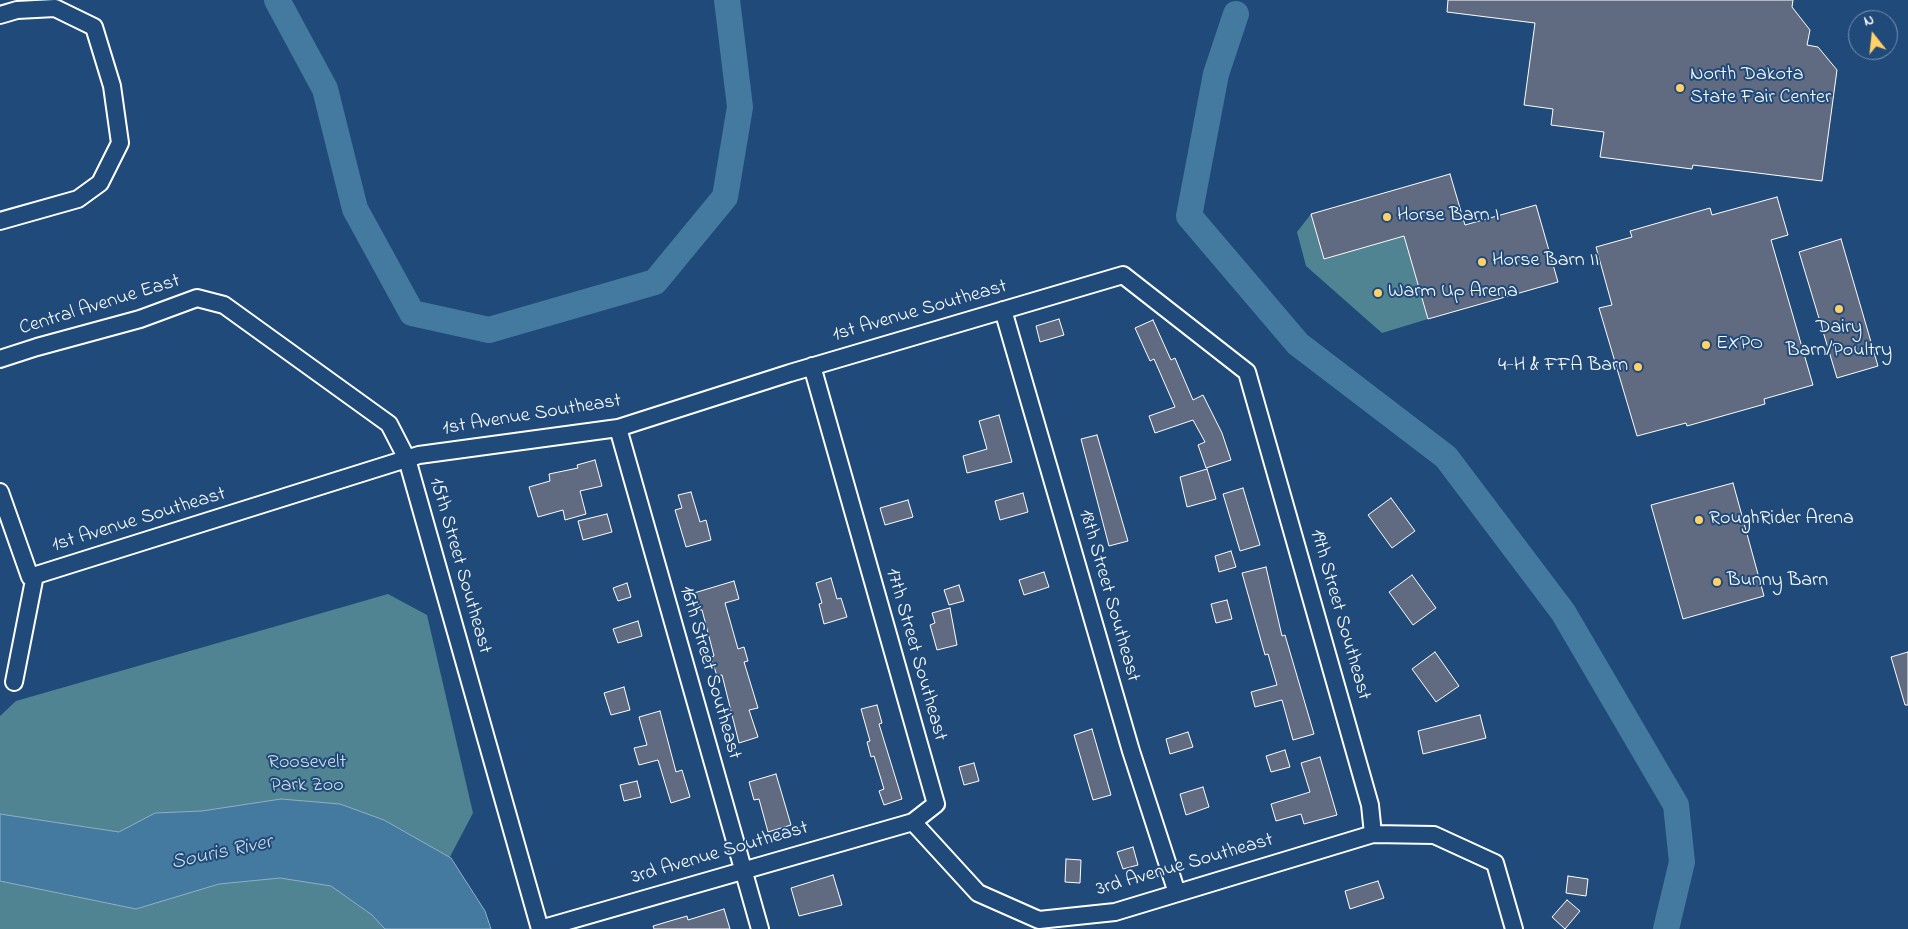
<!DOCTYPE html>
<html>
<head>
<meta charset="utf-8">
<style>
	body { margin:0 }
	#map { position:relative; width:1908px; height:929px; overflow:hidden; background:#1f4a7a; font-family:"Indie Flower",sans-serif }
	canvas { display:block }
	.north { position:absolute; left:1848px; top:10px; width:50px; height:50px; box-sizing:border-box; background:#1f4a7a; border:1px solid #7992af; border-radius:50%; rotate:344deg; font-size:14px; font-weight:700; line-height:20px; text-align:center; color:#fff }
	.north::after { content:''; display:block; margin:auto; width:18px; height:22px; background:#ffd166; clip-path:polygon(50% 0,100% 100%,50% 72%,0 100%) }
</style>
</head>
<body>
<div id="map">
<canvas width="1908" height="929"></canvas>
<div class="north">N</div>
</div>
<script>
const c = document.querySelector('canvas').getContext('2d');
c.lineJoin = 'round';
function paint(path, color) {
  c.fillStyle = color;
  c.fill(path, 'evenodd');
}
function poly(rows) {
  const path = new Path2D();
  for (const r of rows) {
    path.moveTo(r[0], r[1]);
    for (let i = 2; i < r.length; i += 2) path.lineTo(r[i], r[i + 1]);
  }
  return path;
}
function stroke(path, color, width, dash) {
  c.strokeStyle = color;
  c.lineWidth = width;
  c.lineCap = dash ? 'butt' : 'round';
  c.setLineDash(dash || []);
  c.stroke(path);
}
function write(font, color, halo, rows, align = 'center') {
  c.font = font + ' "Indie Flower",sans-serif';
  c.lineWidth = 4;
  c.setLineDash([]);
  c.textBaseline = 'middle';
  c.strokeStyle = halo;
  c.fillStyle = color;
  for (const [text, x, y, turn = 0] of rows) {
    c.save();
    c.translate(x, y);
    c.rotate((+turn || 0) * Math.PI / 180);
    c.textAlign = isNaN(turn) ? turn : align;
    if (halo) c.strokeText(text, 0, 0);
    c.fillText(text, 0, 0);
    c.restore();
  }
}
paint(poly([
	[1311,214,1324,259,1404,236,1428,319,1382,333,1306,266,1297,232],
	[388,594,427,615,473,813,412,929,0,929,0,716,16,701]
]), '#508492');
const water = poly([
	[281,799,340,804,384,820,451,858,485,911,491,929,385,929,372,915,331,886,280,878,219,884,136,909,0,881,0,814,119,832,155,813,202,811,281,799]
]);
paint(water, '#447aa0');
stroke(water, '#8fafc6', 1);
stroke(poly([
	[277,0,325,89,355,209,412,313,489,330,655,282,725,197,740,107,727,0],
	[1236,14,1216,74,1189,216,1298,344,1446,457,1563,612,1676,805,1682,862,1666,929]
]), '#447aa0', 26);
const building = poly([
	[1448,0,1793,0,1792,7,1810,30,1807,45,1818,47,1837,70,1822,181,1693,165,1692,169,1600,157,1604,132,1551,125,1553,109,1524,105,1535,23,1447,12,1448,0],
	[1450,174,1465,225,1536,205,1558,282,1428,319,1404,236,1324,259,1311,214,1450,174],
	[1777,197,1788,235,1771,240,1813,385,1764,399,1765,404,1687,426,1686,423,1637,436,1599,308,1612,305,1596,247,1632,237,1630,231,1710,208,1712,215,1777,197],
	[1841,239,1878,366,1837,378,1799,252,1841,239],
	[1059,319,1064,335,1040,342,1036,326,1059,319],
	[1153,320,1171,360,1175,358,1193,400,1203,395,1222,433,1231,460,1206,468,1198,445,1205,442,1193,420,1155,433,1149,416,1175,407,1154,359,1150,361,1135,328,1153,320],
	[999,415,1012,462,967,473,963,456,987,449,979,421,999,415],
	[1097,435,1128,541,1109,546,1081,439,1097,435],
	[595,460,602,486,580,491,586,514,565,520,563,510,538,517,529,487,550,481,549,474,578,468,577,465,595,460],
	[1207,469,1216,499,1187,507,1180,477,1207,469],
	[1733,483,1764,596,1683,619,1651,505,1733,483],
	[1243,488,1260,545,1240,551,1223,494,1243,488],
	[691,492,700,522,706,520,711,540,686,547,675,510,682,508,678,495,691,492],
	[1023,493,1028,512,1000,520,995,501,1023,493],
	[1391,498,1415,531,1392,548,1368,515,1391,498],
	[908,500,913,517,885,525,880,508,908,500],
	[607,514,612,532,583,540,578,521,607,514],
	[1231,551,1236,567,1219,572,1215,556,1231,551],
	[1266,567,1282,636,1285,635,1314,734,1293,740,1282,700,1255,707,1251,692,1277,685,1268,654,1265,655,1242,573,1266,567],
	[1044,572,1049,587,1024,595,1019,580,1044,572],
	[1412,575,1436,608,1413,625,1389,592,1412,575],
	[831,578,837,599,841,598,847,617,824,624,819,604,822,603,816,583,831,578],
	[734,581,739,599,725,603,738,649,744,647,748,661,744,662,758,708,749,710,758,737,739,743,722,675,717,676,711,657,714,656,702,610,700,610,694,593,734,581],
	[627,583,631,597,618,601,613,588,627,583],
	[959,585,964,601,949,605,944,590,959,585],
	[1227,600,1232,619,1216,623,1211,604,1227,600],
	[950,608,957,645,937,650,930,625,935,623,932,613,950,608],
	[638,621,642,636,618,643,613,629,638,621],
	[1435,652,1459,686,1436,702,1412,669,1435,652],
	[1908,652,1908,705,1905,705,1891,657,1908,652],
	[624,687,630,710,611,715,604,693,624,687],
	[877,705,882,723,879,724,902,799,884,805,879,791,884,789,874,756,871,757,867,742,870,741,861,709,877,705],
	[660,711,676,772,682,770,690,797,671,803,658,760,639,765,634,748,647,745,639,717,660,711],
	[1480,715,1486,738,1423,754,1418,731,1480,715],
	[1092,729,1111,795,1093,800,1074,735,1092,729],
	[1188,732,1193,747,1170,754,1166,739,1188,732],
	[1285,750,1290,767,1271,772,1266,756,1285,750],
	[1320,757,1337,815,1304,824,1301,814,1276,821,1271,804,1310,792,1301,763,1320,757],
	[974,763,979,781,964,785,959,767,974,763],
	[776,774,791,825,768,832,759,799,754,800,749,782,776,774],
	[637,781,641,797,624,801,620,785,637,781],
	[1203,787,1209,807,1186,815,1180,794,1203,787],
	[1133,847,1138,865,1123,869,1117,852,1133,847],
	[1066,859,1081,860,1080,883,1065,882,1066,859],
	[833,875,842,905,799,916,791,888,833,875],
	[1568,876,1588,879,1586,896,1566,893,1568,876],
	[1378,881,1384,898,1350,909,1345,891,1378,881],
	[1567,900,1580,911,1565,929,1552,917,1567,900],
	[724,909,730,929,654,929,653,926,687,916,688,920,724,909]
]);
paint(building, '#606a80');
stroke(building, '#fff', 1);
const minor = poly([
	[0,15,17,10,55,8,94,27,112,86,120,143,100,183,78,199,0,221],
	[1003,310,1131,751,1177,893],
	[0,359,37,347,140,319,197,298,224,305,389,424,407,459,540,929,913,822,936,804,812,366],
	[618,428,760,929],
	[0,492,30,577,419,455,618,428,790,373,1123,275,1247,372,1370,805,1373,834],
	[14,682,35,575],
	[913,822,978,893,1039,920,1115,912,1373,834,1434,835,1495,863,1514,929]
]);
stroke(minor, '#fff', 20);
stroke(minor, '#1f4a7a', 16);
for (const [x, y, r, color] of [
	[1680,88,5,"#ffd166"],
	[1387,217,5,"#ffd166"],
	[1482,262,5,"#ffd166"],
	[1378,293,5,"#ffd166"],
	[1839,309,5,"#ffd166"],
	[1706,345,5,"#ffd166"],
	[1638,367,5,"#ffd166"],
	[1699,520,5,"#ffd166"],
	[1717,582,5,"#ffd166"]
]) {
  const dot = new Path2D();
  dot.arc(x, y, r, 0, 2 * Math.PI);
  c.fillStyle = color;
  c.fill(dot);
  stroke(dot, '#1f4a7a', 2);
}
write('20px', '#fff', '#1f4a7a', [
	["North Dakota",1690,76],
	["State Fair Center",1690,99],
	["Horse Barn I",1397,217],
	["Horse Barn II",1492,262],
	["Warm Up Arena",1388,293],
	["Dairy",1839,329,"center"],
	["Barn/Poultry",1839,352,"center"],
	["EXPO",1716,345],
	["4-H & FFA Barn",1628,367,"right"],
	["RoughRider Arena",1709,520],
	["Bunny Barn",1727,582]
], 'left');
write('20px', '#fff', '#1f4a7a', [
	["Central Avenue East",100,306,-17],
	["1st Avenue Southeast",920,312,-16],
	["1st Avenue Southeast",532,416,-9],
	["1st Avenue Southeast",139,521,-17],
	["15th Street Southeast",459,566,74],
	["18th Street Southeast",1108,596,74],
	["19th Street Southeast",1339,615,74],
	["17th Street Southeast",915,655,74],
	["16th Street Southeast",709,673,74],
	["3rd Avenue Southeast",720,854,-16],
	["3rd Avenue Southeast",1185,866,-16]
]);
write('20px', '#d3e0e4', '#1f4a7a', [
	["Roosevelt",307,764],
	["Park Zoo",307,787]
]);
write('italic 21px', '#d0dee7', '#1f4a7a', [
	["Souris River",222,854,-12]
]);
</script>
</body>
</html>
